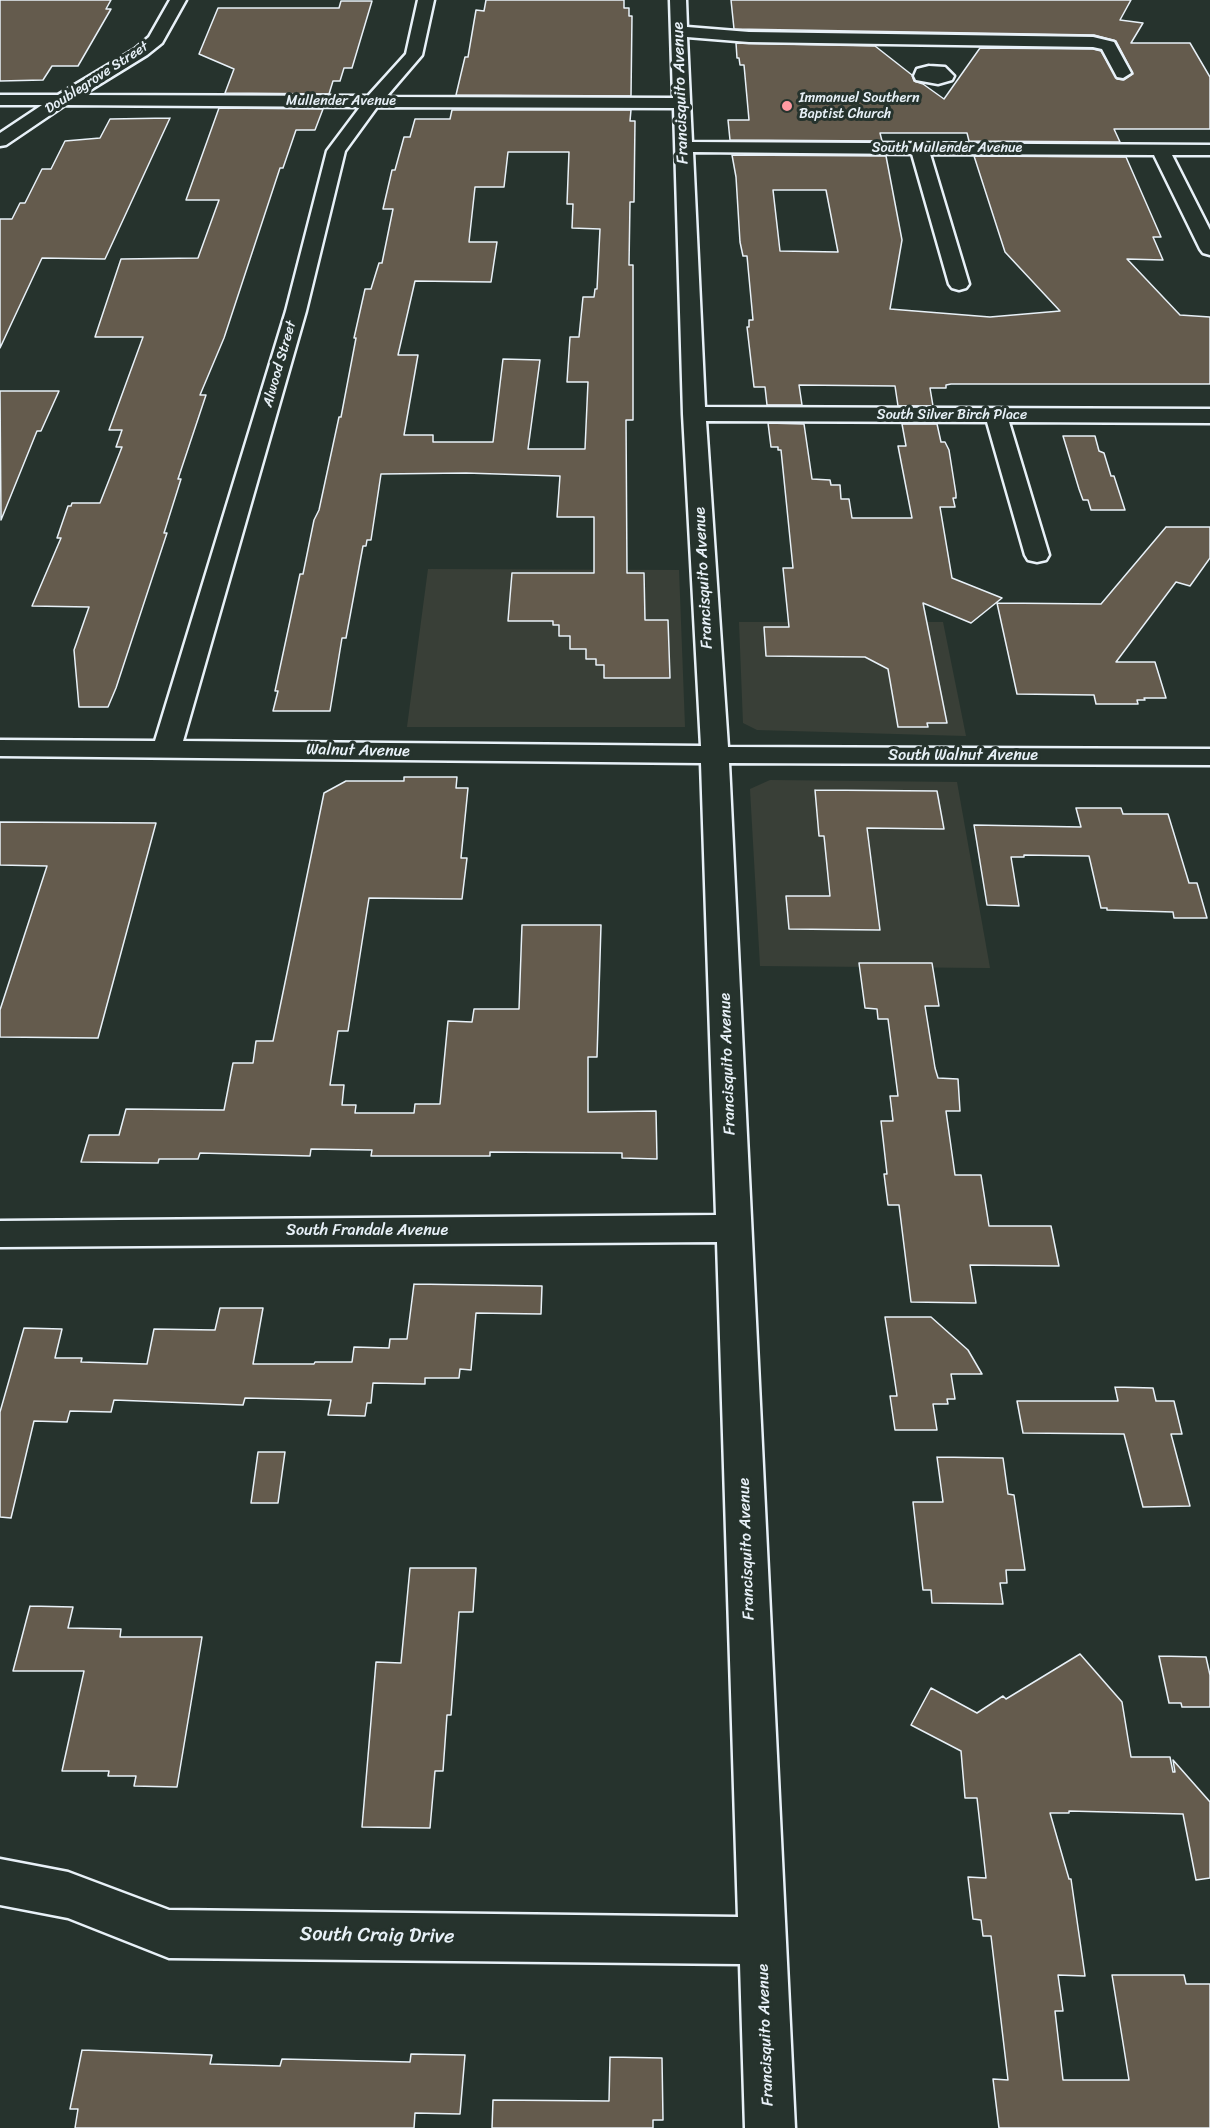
<!DOCTYPE html>
<html>
<head>
<meta charset="utf-8">
<style>
	body { margin:0 }
	canvas { display:block; background:#26332d }
</style>
</head>
<body>
<canvas width="1210" height="2128"></canvas>
<script>
const c = document.querySelector('canvas').getContext('2d');
c.lineJoin = 'round';
function paint(path, color) {
  c.fillStyle = color;
  c.fill(path, 'evenodd');
}
function poly(rows) {
  const path = new Path2D();
  for (const r of rows) {
    path.moveTo(r[0], r[1]);
    for (let i = 2; i < r.length; i += 2) path.lineTo(r[i], r[i + 1]);
  }
  return path;
}
function stroke(path, color, width, dash) {
  c.strokeStyle = color;
  c.lineWidth = width;
  c.lineCap = dash ? 'butt' : 'round';
  c.setLineDash(dash || []);
  c.stroke(path);
}
function write(font, color, halo, rows, align = 'center') {
  c.font = font + ' Sriracha,sans-serif';
  c.lineWidth = 6;
  c.setLineDash([]);
  c.textBaseline = 'middle';
  c.strokeStyle = halo;
  c.fillStyle = color;
  for (const [text, x, y, turn = 0] of rows) {
    c.save();
    c.translate(x, y);
    c.rotate((+turn || 0) * Math.PI / 180);
    c.textAlign = isNaN(turn) ? turn : align;
    if (halo) c.strokeText(text, 0, 0);
    c.fillText(text, 0, 0);
    c.restore();
  }
}
paint(poly([
	[428,569,679,570,685,727,407,727],
	[739,622,943,622,966,736,757,730,743,723],
	[770,780,957,782,990,968,760,966,750,789]
]), '#393f37');
const building = poly([
	[0,0,111,0,106,9,111,9,78,66,52,66,43,80,0,81,0,0],
	[486,0,624,0,624,8,629,8,629,16,632,16,631,96,456,95,465,57,468,57,476,10,484,11,486,0],
	[731,0,1131,0,1120,20,1143,23,1131,43,1190,43,1210,77,1210,129,1114,129,1120,142,969,141,967,133,880,133,882,141,730,140,728,120,749,120,744,65,740,65,739,58,737,58,736,43,875,46,912,75,914,81,923,84,944,99,980,48,1093,49,1101,51,1117,79,1124,80,1133,74,1116,41,1094,35,734,29,731,0],
	[341,1,372,1,352,68,344,68,340,81,333,81,329,94,225,93,234,69,199,54,218,8,339,8,341,1],
	[219,108,323,109,315,130,296,130,283,168,280,168,224,338,200,395,206,395,178,479,181,479,164,533,167,533,116,688,108,707,79,707,74,650,89,607,32,606,61,538,57,538,68,506,71,506,72,503,100,503,122,447,116,447,122,430,109,430,143,337,95,337,121,259,198,258,219,200,186,200,219,108],
	[452,110,631,110,630,121,635,121,634,202,630,202,629,265,633,265,633,420,626,420,627,573,644,573,645,620,668,620,670,678,604,678,604,665,596,665,596,659,586,659,586,649,570,649,570,636,559,636,559,625,553,625,553,621,508,621,512,573,594,573,594,517,557,517,560,476,466,473,381,474,371,540,367,540,366,546,363,546,346,638,342,638,330,711,273,711,278,691,275,691,300,574,303,574,314,520,319,510,339,417,341,417,356,338,354,338,365,289,371,289,379,263,382,263,393,209,383,209,392,170,395,170,404,137,410,137,415,119,450,119,452,110],
	[508,152,569,152,567,204,573,204,572,228,600,229,597,289,595,289,594,297,583,297,579,337,570,337,567,382,588,382,585,449,528,449,540,360,503,359,493,442,433,442,433,435,404,435,418,355,398,355,415,281,491,282,497,242,469,242,475,187,504,187,508,152],
	[170,118,105,259,42,258,0,348,0,219,12,219,20,203,25,203,42,169,51,169,65,141,100,138,110,119,170,118],
	[732,155,886,156,902,240,890,309,990,317,1060,311,1005,252,974,156,1126,157,1161,237,1153,237,1163,260,1127,259,1180,315,1210,317,1210,384,951,384,946,385,946,388,930,388,933,406,898,406,895,386,799,385,802,405,767,405,765,387,754,387,747,327,749,327,749,320,753,320,747,256,743,256,740,242,736,177,732,155],
	[773,190,826,190,838,252,780,251,773,190],
	[0,391,59,391,41,431,37,431,1,520,0,391],
	[768,423,804,424,812,479,830,480,831,485,840,485,841,499,849,499,852,518,912,518,898,446,906,446,902,424,937,424,941,442,945,442,949,450,956,494,956,498,953,498,955,507,940,507,952,578,1002,598,971,623,923,603,947,723,927,723,928,727,898,727,888,669,865,657,766,656,764,627,789,627,783,568,793,568,781,450,778,450,778,447,771,447,768,423],
	[1063,436,1095,436,1099,451,1104,453,1111,476,1114,476,1125,510,1091,510,1088,500,1083,500,1079,489,1063,436],
	[1166,527,1210,527,1210,558,1190,586,1176,582,1116,662,1155,662,1166,698,1144,698,1145,700,1137,700,1138,704,1096,704,1094,695,1017,694,997,603,1101,604,1166,527],
	[404,777,457,777,456,788,468,788,461,858,467,858,462,899,369,898,348,1031,338,1031,330,1085,344,1085,342,1105,356,1105,355,1113,414,1113,415,1104,440,1104,448,1021,472,1022,474,1009,519,1009,522,925,601,925,597,1057,588,1057,588,1112,656,1111,657,1159,622,1158,622,1153,490,1152,490,1156,371,1156,372,1150,311,1149,310,1156,200,1153,198,1159,159,1159,158,1163,81,1162,89,1135,119,1135,126,1109,224,1110,233,1063,253,1063,256,1041,273,1041,324,793,346,781,404,781,404,777],
	[815,790,937,791,944,829,867,828,880,930,789,929,786,896,830,896,824,836,819,836,815,790],
	[1076,808,1121,808,1123,814,1168,814,1189,883,1197,883,1207,918,1174,918,1173,912,1107,910,1107,908,1101,908,1089,856,1024,855,1024,857,1011,857,1019,906,987,905,974,825,1081,827,1076,808],
	[0,822,156,823,98,1038,0,1037,0,1010,47,866,0,865,0,822],
	[859,963,932,963,939,1006,925,1006,935,1068,938,1078,958,1079,960,1111,946,1111,955,1175,981,1175,989,1226,1051,1226,1059,1266,970,1265,976,1303,911,1302,899,1205,888,1205,884,1174,887,1174,881,1121,893,1121,890,1096,898,1096,888,1019,878,1019,877,1009,865,1008,859,963],
	[414,1284,542,1286,541,1314,476,1313,471,1370,460,1369,459,1378,425,1378,425,1384,373,1383,371,1403,367,1403,365,1416,328,1415,331,1400,245,1398,243,1405,114,1400,111,1412,70,1411,67,1422,34,1421,11,1518,0,1517,0,1412,24,1328,62,1329,55,1358,82,1358,81,1362,147,1364,154,1329,215,1330,220,1308,263,1308,253,1364,314,1364,315,1362,352,1362,354,1347,389,1348,390,1339,407,1339,414,1284],
	[885,1317,931,1317,968,1350,982,1374,951,1374,955,1399,947,1399,948,1404,933,1404,937,1430,895,1430,890,1396,897,1396,885,1317],
	[1115,1387,1153,1388,1156,1401,1174,1401,1182,1434,1171,1434,1190,1506,1143,1507,1124,1434,1023,1433,1017,1401,1118,1401,1115,1387],
	[258,1452,285,1452,278,1503,251,1503,258,1452],
	[937,1457,1003,1458,1008,1494,1014,1495,1025,1570,1006,1570,1007,1583,1000,1583,1003,1604,932,1603,931,1590,923,1590,913,1502,943,1502,937,1457],
	[410,1568,476,1568,473,1612,459,1612,451,1715,447,1715,443,1771,435,1771,430,1828,362,1827,376,1662,401,1663,410,1568],
	[30,1606,73,1607,68,1628,121,1629,120,1637,202,1637,177,1787,134,1786,136,1776,108,1776,109,1771,62,1771,84,1671,13,1671,30,1606],
	[1080,1654,1122,1702,1131,1757,1170,1757,1173,1772,1175,1772,1173,1760,1210,1802,1210,1878,1196,1880,1183,1814,1069,1811,1069,1813,1050,1813,1069,1879,1071,1879,1085,1976,1058,1975,1063,2011,1055,2011,1063,2080,1129,2080,1112,1975,1184,1975,1186,1984,1210,1984,1210,2128,999,2128,993,2079,1008,2080,991,1936,983,1936,981,1920,973,1919,968,1877,986,1878,977,1798,965,1798,961,1751,911,1725,931,1688,977,1713,1003,1696,1006,1699,1080,1654],
	[1159,1656,1206,1657,1210,1675,1210,1707,1182,1707,1181,1703,1169,1703,1159,1656],
	[82,2050,212,2055,210,2064,280,2066,282,2059,410,2062,411,2054,465,2055,460,2114,415,2113,414,2128,75,2128,78,2109,70,2109,82,2050],
	[610,2057,662,2058,663,2120,653,2120,653,2128,492,2128,493,2100,609,2101,610,2057]
]);
paint(building, '#645b4d');
stroke(building, '#e8f1f8', 1.5);
const minor = poly([
	[170,0,186,0,162,43,147,55,82,95,368,96,406,54,418,0,434,0,422,55,386,97,673,98,670,0,686,0,687,27,749,32,1093,37,1114,42,1131,73,1123,78,1117,77,1102,49,1093,47,749,42,687,37,692,142,1210,145,1210,155,1172,155,1210,230,1210,255,1203,253,1200,249,1154,155,930,154,969,284,966,288,959,290,952,288,949,284,912,154,693,152,705,407,1210,409,1210,423,1009,422,1049,555,1046,560,1037,562,1028,560,1025,555,987,422,706,421,728,747,1210,749,1210,765,729,763,795,2128,745,2128,740,1964,169,1958,68,1918,0,1905,0,1859,68,1872,169,1910,738,1917,717,1242,0,1247,0,1221,716,1215,701,763,0,756,0,740,155,741,286,311,327,151,360,107,65,105,6,145,0,146,0,133,42,105,0,105,0,95,58,95,135,49,149,37,170,0],
	[377,107,674,108,683,414,701,746,183,741,306,311,345,151,377,107],
	[929,66,945,67,954,76,952,80,938,84,916,80,914,76,917,69,929,66]
]);
stroke(minor, '#e8f1f8', 5);
paint(minor, '#26332d');
for (const [x, y, r, color] of [
	[787,106,6,"#ff9aa2"]
]) {
  const dot = new Path2D();
  dot.arc(x, y, r, 0, 2 * Math.PI);
  c.fillStyle = color;
  c.fill(dot);
  stroke(dot, '#26332d', 2);
}
write('14px', '#e8f1f8', '#26332d', [
	["Doublegrove Street",97,78,-33],
	["Mullender Avenue",341,101],
	["South Mullender Avenue",947,148],
	["Alwood Street",280,364,-74],
	["South Silver Birch Place",952,415]
]);
write('14px', '#e8f1f8', '#26332d', [
	["Immanuel Southern",799,98],
	["Baptist Church",799,114]
], 'left');
write('16px', '#e8f1f8', '#26332d', [
	["Francisquito Avenue",681,93,-92],
	["Francisquito Avenue",704,578,-93],
	["Walnut Avenue",358,751,1],
	["South Walnut Avenue",963,756],
	["Francisquito Avenue",728,1064,-92],
	["South Frandale Avenue",367,1231],
	["Francisquito Avenue",747,1549,-92],
	["Francisquito Avenue",766,2035,-92]
]);
write('20px', '#e8f1f8', '#26332d', [
	["South Craig Drive",377,1936,1]
]);
</script>
</body>
</html>
